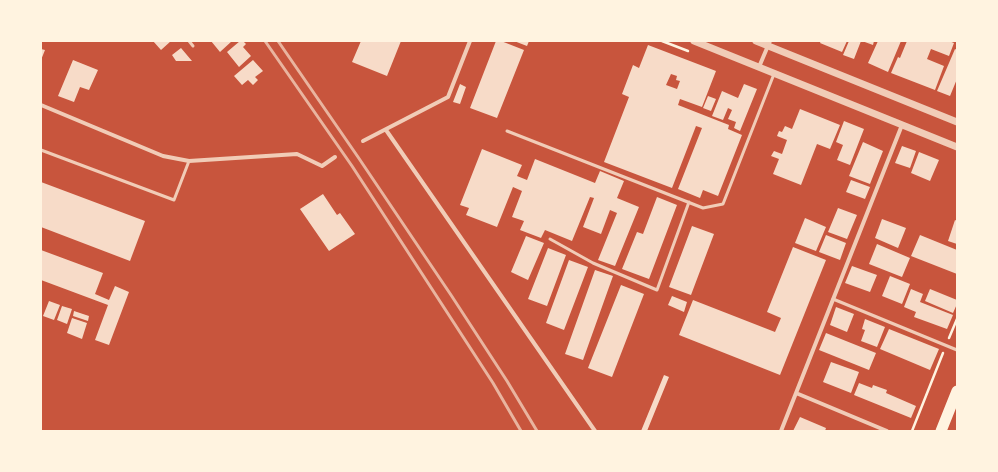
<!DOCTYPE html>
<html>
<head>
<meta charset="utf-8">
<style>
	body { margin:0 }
	#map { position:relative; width:998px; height:472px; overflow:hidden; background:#c8553d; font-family:Spectral,serif }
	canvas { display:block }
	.frame { position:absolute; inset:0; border:42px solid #fff3e0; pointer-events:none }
</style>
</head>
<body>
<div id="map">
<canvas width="998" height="472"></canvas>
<div class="frame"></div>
</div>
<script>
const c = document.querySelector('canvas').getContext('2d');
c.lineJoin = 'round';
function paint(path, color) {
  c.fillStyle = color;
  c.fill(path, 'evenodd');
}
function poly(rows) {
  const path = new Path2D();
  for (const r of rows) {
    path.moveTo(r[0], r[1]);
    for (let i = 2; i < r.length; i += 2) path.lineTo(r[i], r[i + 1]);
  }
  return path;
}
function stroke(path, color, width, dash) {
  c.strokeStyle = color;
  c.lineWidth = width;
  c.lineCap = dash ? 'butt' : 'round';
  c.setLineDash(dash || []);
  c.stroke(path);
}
paint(poly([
	[153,41,171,41,161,50],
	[211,41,232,41,220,52],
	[240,41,243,41,246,44,243,47,251,56,239,67,227,52],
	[361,41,401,41,387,76,352,62],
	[496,41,501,41,524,50,497,118,470,108],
	[514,41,529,41,527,46],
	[821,41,847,41,842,52,820,43],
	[849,41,861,41,854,59,843,55],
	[862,41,874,41,873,45],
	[878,41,901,41,888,72,868,63],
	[907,41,949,41,954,43,949,56,931,49,927,59,944,66,935,90,891,73,898,57,900,58],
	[648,45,716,71,702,107,680,99,678,105,729,125,728,129,742,135,718,196,703,190,700,198,678,189,702,128,696,126,672,188,604,162,629,97,622,94,633,65,639,68],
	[671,74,677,76,676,80,680,81,677,89,666,85],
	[181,48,192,61,176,61,172,55],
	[41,49,45,50,41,60],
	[955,49,957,50,957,79,950,96,937,91],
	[73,60,98,70,89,90,80,87,74,102,58,96],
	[253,60,263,71,255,77,258,80,253,85,248,80,242,85,234,76],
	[460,84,466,87,460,104,453,102],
	[744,84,757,89,740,131,734,128,736,122,728,119,732,110,728,108,723,120,712,116,722,91,738,98],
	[708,96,716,99,711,111,703,108],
	[800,109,840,125,830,149,817,144,801,185,773,174,779,159,771,156,774,151,782,154,787,140,777,136,779,131,782,132,785,126,792,129],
	[844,121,864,129,850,165,837,160,843,145,836,142],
	[863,142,883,151,870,184,849,176],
	[902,146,916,151,910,168,895,163],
	[482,149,522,165,517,176,527,180,535,159,595,183,600,171,624,181,617,198,639,207,615,266,598,260,617,213,610,210,601,234,583,227,594,198,590,197,572,241,545,230,541,238,520,230,524,221,512,217,522,191,513,187,497,227,466,215,469,208,460,205],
	[919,152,939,160,930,181,911,173],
	[851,180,870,187,865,199,846,192],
	[41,182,145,221,130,261,41,227],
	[323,194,337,215,340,213,355,234,329,251,300,209],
	[657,197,677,205,649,279,622,269,637,232,643,234],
	[838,208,857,215,847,239,828,232],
	[805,218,826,227,816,251,795,243],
	[882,219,906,228,898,248,875,238],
	[955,220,957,221,957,244,948,241],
	[692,226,714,234,691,295,669,287],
	[826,235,846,243,840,260,819,252],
	[920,235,957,250,956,257,957,258,957,274,911,256],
	[526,236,544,243,528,280,511,272],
	[877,244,910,258,902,277,869,264],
	[793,247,826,260,780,375,679,335,693,300,775,332,781,318,767,312],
	[548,248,566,255,547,306,528,299],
	[41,250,103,273,95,294,109,300,115,286,129,292,109,345,95,340,108,305,41,280],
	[569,260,588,267,564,330,546,323],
	[852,266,877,275,870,292,845,283],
	[595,270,613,276,583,360,565,354],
	[890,276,910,284,902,304,882,296],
	[621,285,644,294,612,377,588,368],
	[911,289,923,294,920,302,953,315,947,329,914,317,916,312,904,307],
	[930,289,957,300,957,304,953,313,925,301],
	[672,296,687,302,684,312,668,305],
	[49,301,60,305,54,320,43,316],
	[62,306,72,309,67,324,57,320],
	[836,307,854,314,847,332,830,325],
	[74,311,89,316,88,321,73,316],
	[72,318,87,323,82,339,67,333],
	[865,319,885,327,877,347,861,341,865,330,862,329],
	[889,329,939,349,930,370,880,349],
	[826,333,876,353,869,370,819,350],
	[831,362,859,372,851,393,823,382],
	[664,375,669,377,647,431,641,431],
	[859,383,872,388,873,385,887,390,886,393,916,406,911,418,854,395],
	[800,417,826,428,825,431,793,431]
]), '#f7dbc8');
stroke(poly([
	[662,41,688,51],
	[949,338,957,319],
	[912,431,943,353]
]), '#fff3e0', 2.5);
stroke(poly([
	[189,41,193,46],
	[507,131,703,208,723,204,774,74],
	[41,150,174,200,189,161],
	[550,239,593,263,657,290,689,202],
	[833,299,957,350]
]), '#f1ccb7', 3);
stroke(poly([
	[759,67,770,41],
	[41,105,163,156,189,161,297,154,322,166,335,157],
	[386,130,595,431],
	[363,141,448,97,470,41],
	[796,393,887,431],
	[781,431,902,125]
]), '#f1ccb7', 4);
stroke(poly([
	[694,41,957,147],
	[756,41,957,122]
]), '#f1ccb7', 7);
stroke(poly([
	[941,431,957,391]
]), '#fff3e0', 11);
stroke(poly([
	[265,41,352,166,493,383,521,431],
	[278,41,358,157,451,295,507,381,537,431]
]), '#e9b49f', 3);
</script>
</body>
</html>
